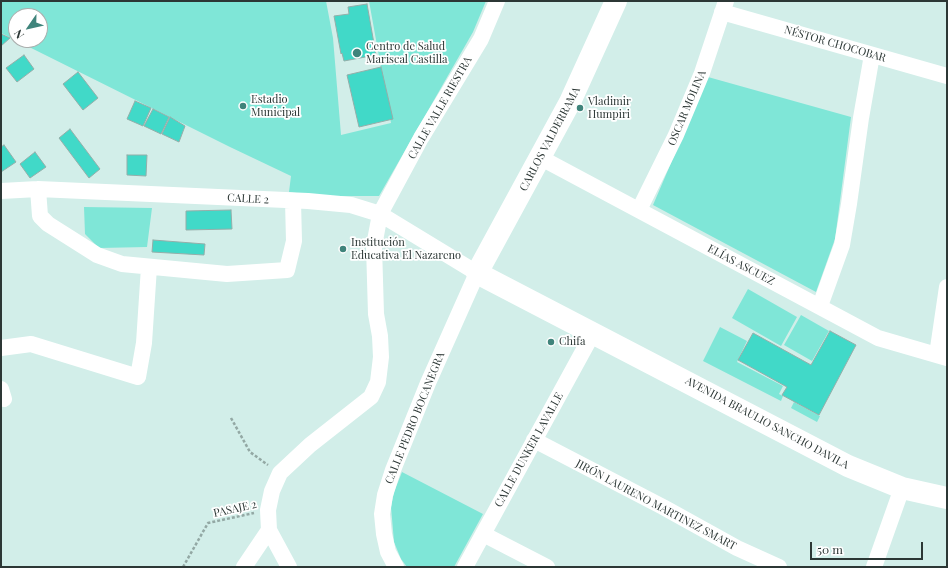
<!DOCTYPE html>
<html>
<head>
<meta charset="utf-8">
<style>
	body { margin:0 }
	#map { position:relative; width:948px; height:568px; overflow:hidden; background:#d2eee9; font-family:"Playfair Display",serif }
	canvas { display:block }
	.frame { position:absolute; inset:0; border:2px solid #2c3735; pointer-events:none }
	.north { position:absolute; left:8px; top:8px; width:40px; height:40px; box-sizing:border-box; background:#fff; border:1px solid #abafae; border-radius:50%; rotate:236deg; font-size:11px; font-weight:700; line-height:16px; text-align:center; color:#2c3735 }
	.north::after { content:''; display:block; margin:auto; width:14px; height:18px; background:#3f847b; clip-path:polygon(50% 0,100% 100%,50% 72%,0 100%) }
	.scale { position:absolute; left:810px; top:542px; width:113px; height:18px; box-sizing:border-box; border:2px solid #2c3735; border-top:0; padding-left:5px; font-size:12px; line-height:14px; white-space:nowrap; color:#2c3735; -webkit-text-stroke:3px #fff; paint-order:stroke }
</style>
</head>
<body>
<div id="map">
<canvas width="948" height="568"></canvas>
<div class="frame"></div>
<div class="north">N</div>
<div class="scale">50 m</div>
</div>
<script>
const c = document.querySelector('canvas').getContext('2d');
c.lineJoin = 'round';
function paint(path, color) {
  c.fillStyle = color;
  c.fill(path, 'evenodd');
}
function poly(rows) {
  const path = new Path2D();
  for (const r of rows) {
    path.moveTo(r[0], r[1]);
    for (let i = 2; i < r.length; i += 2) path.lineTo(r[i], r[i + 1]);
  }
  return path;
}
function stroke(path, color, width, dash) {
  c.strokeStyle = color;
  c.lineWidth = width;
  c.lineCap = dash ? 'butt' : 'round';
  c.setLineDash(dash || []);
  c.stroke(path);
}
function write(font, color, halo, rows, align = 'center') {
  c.font = font + ' "Playfair Display",serif';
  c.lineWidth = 3.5;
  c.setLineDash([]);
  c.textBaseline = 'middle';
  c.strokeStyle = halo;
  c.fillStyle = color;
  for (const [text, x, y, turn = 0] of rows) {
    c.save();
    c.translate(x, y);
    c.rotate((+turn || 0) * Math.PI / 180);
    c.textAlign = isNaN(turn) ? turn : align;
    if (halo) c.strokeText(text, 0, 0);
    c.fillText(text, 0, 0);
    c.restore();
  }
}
paint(poly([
	[1,1,326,1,333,38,341,135,391,123,369,1,486,1,473,32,379,196,318,196,289,192,291,176,230,147,1,33],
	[16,16,40,16,40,40,16,40],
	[708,77,851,117,835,239,816,292,653,205],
	[84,207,152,208,147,247,99,248,85,234],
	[748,289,797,317,781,346,732,318],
	[801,315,829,331,812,361,784,345],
	[720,327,747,341,737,362,783,386,779,394,783,396,781,401,703,361],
	[794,402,820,416,817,422,791,408],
	[402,472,483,514,454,567,407,567,401,559,394,542,391,507,394,492]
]), '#7fe6d7');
const building = poly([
	[367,4,376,55,344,61,342,53,341,54,334,16,349,14,348,7,367,4],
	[1,34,10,38,1,46,1,34],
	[24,55,34,69,17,82,6,68,24,55],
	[381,67,393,119,359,127,347,75,381,67],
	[78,72,98,98,83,110,63,84,78,72],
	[135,101,151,108,143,126,127,119,135,101],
	[153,109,169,117,161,134,144,126,153,109],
	[170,117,185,126,179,142,162,134,170,117],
	[70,129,100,169,89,178,59,138,70,129],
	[4,145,16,162,1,172,1,147,4,145],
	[35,152,46,167,30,178,20,164,35,152],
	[127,155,147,155,146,176,127,175,127,155],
	[231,210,232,229,186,230,186,211,231,210],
	[153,240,205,244,204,255,152,252,153,240],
	[830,331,856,345,819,415,782,395,787,387,738,360,753,333,811,365,830,331]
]);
paint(building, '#41d9c8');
stroke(building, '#94aea9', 1);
stroke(poly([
	[231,418,250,452,268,465],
	[183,567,208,523,254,513]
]), '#93a8a4', 2.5, [3, 2]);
stroke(poly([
	[722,12,947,76],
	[541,158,878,338,947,358],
	[38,189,40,216,48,224,97,255,122,264,227,274,287,270,294,241,293,201],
	[1,191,38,189,308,201,351,205,380,214,477,273,428,383,393,470,385,495,382,514,384,534,388,552,396,567],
	[639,210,676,135,702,73,726,1],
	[820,306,842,245,849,204,861,118,872,55],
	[1,348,31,344,138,377,144,343,149,267],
	[937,355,947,287],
	[1,389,4,399],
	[534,440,663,507,737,548,779,567],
	[483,534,547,567],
	[244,567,269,530],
	[289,567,269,530,268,510,272,491,280,473,310,445,371,397,378,382,381,357,380,336,376,314,374,246,380,214,421,138,481,39,497,1],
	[465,567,593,333],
	[874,567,902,488]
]), '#fff', 16);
stroke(poly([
	[616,1,570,102,477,273,848,466,902,488,947,498]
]), '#fff', 22);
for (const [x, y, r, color] of [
	[357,53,5,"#3f847b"],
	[243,106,4,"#3f847b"],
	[580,108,4,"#3f847b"],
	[343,249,4,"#3f847b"],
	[551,342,4,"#3f847b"]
]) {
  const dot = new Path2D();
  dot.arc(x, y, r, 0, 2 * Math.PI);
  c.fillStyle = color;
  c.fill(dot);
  stroke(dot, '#fff', 1.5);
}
write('11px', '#2c3735', '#fff', [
	["NÉSTOR CHOCOBAR",835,44,16],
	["CALLE VALLE RIESTRA",440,108,-60],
	["OSCAR MOLINA",687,108,-67],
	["CARLOS VALDERRAMA",550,139,-62],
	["CALLE 2",248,199,3],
	["ELÍAS ASCUEZ",741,265,28],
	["CALLE PEDRO BOCANEGRA",415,418,-68],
	["AVENIDA BRAULIO SANCHO DAVILA",767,423,28],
	["CALLE DUNKER LAVALLE",529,450,-61],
	["JIRÓN LAURENO MARTINEZ SMART",656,505,28],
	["PASAJE 2",235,509,-12]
]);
write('11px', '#2c3735', '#fff', [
	["Centro de Salud",366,47],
	["Mariscal Castilla",366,60],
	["Estadio",251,100],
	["Municipal",251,113],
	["Vladimir",588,102],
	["Humpiri",588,115],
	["Institución",351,243],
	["Educativa El Nazareno",351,256],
	["Chifa",559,342]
], 'left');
</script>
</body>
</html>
